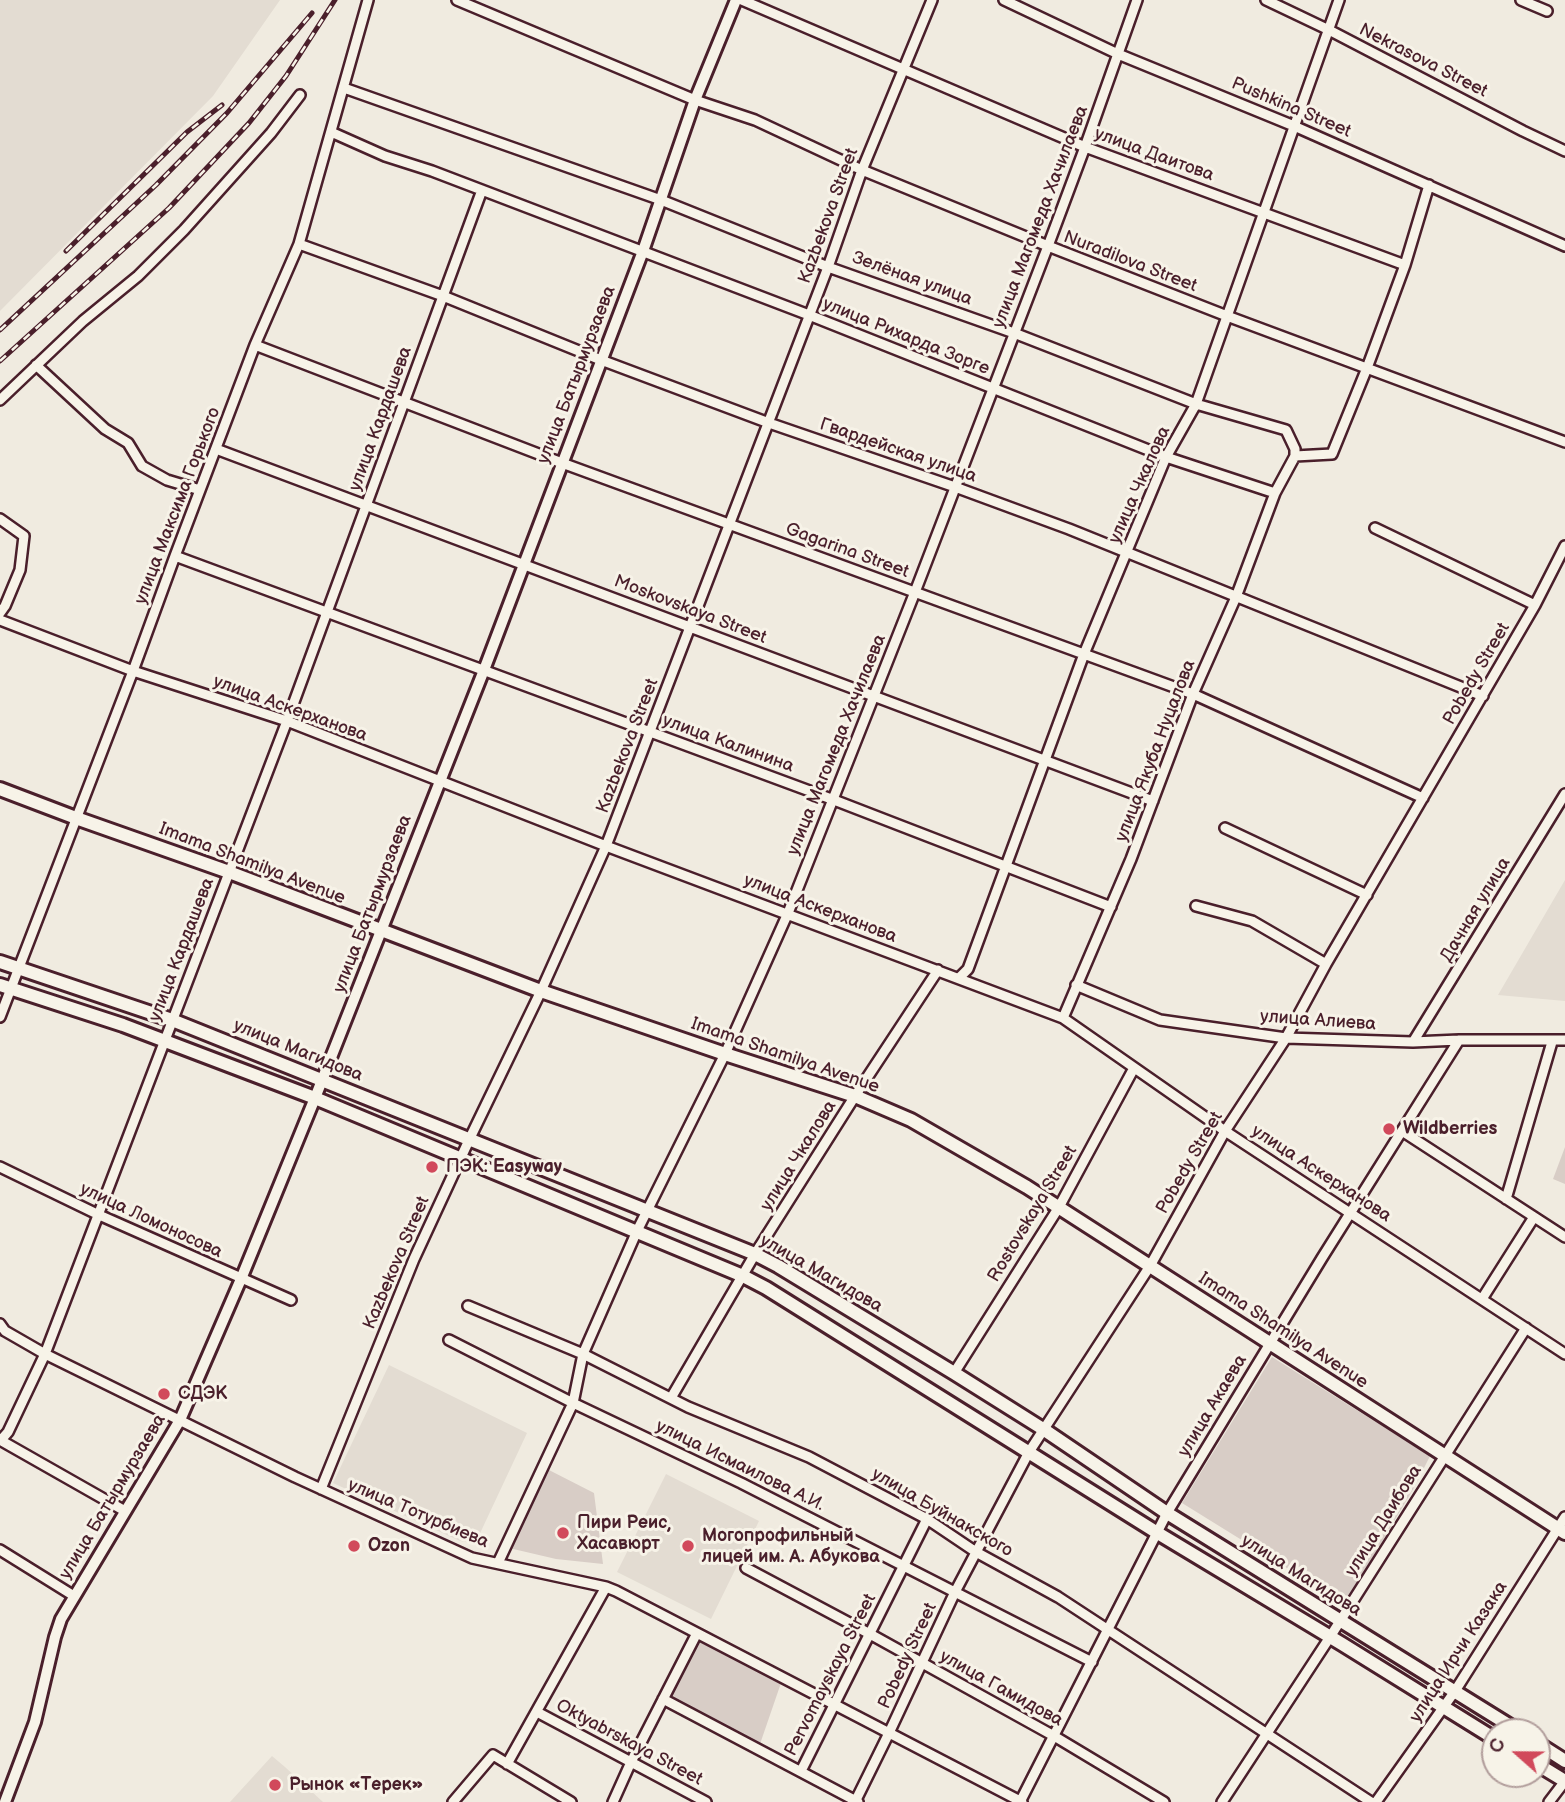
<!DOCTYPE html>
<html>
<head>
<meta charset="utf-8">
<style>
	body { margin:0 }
	#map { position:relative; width:1565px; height:1802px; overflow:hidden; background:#f0ebe0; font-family:"Balsamiq Sans",sans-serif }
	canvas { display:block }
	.north { position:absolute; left:1481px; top:1718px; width:70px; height:70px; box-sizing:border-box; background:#f7f3e8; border:2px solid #b29e9c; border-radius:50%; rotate:291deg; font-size:19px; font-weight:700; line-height:28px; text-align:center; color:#4a1f2b }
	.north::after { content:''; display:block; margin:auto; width:24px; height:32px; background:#d1495b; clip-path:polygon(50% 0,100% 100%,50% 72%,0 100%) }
</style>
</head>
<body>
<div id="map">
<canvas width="1565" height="1802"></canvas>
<div class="north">С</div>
</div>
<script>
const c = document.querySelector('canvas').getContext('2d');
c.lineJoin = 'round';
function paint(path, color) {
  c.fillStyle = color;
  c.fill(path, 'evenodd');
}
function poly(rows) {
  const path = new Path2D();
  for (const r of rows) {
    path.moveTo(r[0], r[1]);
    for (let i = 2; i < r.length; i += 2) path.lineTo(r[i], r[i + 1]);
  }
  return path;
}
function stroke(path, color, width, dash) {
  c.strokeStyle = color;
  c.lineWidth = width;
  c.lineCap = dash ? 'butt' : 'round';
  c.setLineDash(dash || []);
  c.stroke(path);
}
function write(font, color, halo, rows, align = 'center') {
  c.font = font + ' "Balsamiq Sans",sans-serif';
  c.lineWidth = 6;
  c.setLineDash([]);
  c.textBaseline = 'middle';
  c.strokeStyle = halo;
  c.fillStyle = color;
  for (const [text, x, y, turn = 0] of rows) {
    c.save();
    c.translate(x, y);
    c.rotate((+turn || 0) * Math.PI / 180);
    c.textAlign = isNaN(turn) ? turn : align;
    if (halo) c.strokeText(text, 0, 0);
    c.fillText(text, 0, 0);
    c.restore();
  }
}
paint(poly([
	[0,0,280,0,213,96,0,311],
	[1565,880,1565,1001,1498,995],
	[389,1365,527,1433,475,1544,460,1541,333,1483],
	[666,1474,759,1521,711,1619,617,1572],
	[272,1756,285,1767,323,1802,230,1802]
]), '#e3dcd2');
paint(poly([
	[1565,1147,1565,1184,1553,1179],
	[1272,1357,1430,1456,1415,1486,1345,1604,1182,1503],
	[547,1469,594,1493,603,1564,556,1559,509,1548],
	[699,1638,782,1680,760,1744,668,1698]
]), '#d8cdc6');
const minor = poly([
	[457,0,695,100,755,120,862,170,1048,246,1227,316,1565,442],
	[742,0,1085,147,1405,265],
	[1004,0,1118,54,1294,126,1565,246],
	[1266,0,1329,30,1523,131,1565,151],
	[1521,0,1547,11],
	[344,88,661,200,828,267,1014,333,1196,404,1286,430,1295,449,1295,456],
	[331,132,385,156,432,171,809,315,1166,457,1275,493],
	[299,244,443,296,601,360,769,423,955,487,1069,529,1483,696],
	[255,345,562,463,1193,694,1423,798],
	[36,365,105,429,128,443,142,466,167,480,200,490],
	[0,400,83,321,138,276,184,230,271,133,300,95],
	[216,449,1153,801],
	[1295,456,1332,454,1367,368,1405,265,1429,185],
	[0,519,24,536,20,570,5,606,0,613],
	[1375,528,1535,605],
	[175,556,834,800,1111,907],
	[0,620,133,671,287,721,606,846,1063,1018,1225,1131,1565,1354],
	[1225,828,1367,895],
	[1196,906,1252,921,1326,964],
	[959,978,968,969,1084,654,1166,457,1196,404,1339,0],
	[1076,985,1160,1020,1286,1038,1413,1042,1459,1040,1565,1040],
	[0,1017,133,671,175,556,255,345,299,244,368,0],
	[1063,1018,1131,859,1193,694,1236,597,1275,493,1295,456],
	[1413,1042,1565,794],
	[1402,1131,1565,1237],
	[0,1167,97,1214,291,1300],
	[1506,1199,1552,1042],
	[1482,1299,1534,1217],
	[468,1306,583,1354,688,1407,809,1457,927,1519,976,1552,1058,1597,1371,1802],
	[0,1324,5,1331,45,1354,295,1477,472,1558,606,1587,616,1591,1022,1802],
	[449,1340,573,1403,741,1483,1092,1662],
	[954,1373,1059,1207,1134,1068],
	[671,1398,755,1254,855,1096,938,970],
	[0,1440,125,1511],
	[1,1440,8,1432,45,1354,287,721,482,190],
	[321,1489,414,1259,470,1138,541,991,606,846,828,267,862,170,932,0],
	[0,1550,74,1596],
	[498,1563,573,1403,583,1354,637,1231,725,1054,788,913,915,592,1048,246,1085,147,1137,0],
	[746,1568,870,1634,1054,1736,1164,1802],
	[663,1699,858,1802],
	[537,1712,706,1802],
	[507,1764,606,1587],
	[801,1771,927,1519],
	[453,1802,493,1755,571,1802],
	[613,1802,631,1762,697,1633],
	[855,1802,889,1733,955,1592,1029,1452,1150,1266,1225,1131,1286,1038,1326,964,1535,605,1565,546],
	[1020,1802,1167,1513,1322,1258,1459,1040],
	[1222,1802,1330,1637,1526,1328],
	[1376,1802,1455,1691,1565,1517],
	[1549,1802,1565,1781]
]);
const tertiary = poly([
	[5,1802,35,1722,55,1637,61,1619,180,1420,241,1279,315,1098,484,670,643,251,695,100,736,0]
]);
const secondary = poly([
	[0,789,76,818,229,872,541,991,725,1054,855,1096,911,1120,1027,1187,1565,1533],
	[0,962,172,1020,755,1254,778,1266,954,1373,1043,1429,1167,1513,1520,1732],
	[0,985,123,1025,315,1098,743,1276,766,1288,1156,1532,1342,1644,1495,1739],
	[1537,1743,1565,1761],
	[1537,1764,1565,1781]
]);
stroke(minor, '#4a1f2b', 14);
stroke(tertiary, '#4a1f2b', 16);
stroke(secondary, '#4a1f2b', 18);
stroke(minor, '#f7f3e8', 9);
stroke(tertiary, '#f7f3e8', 10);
stroke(secondary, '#f7f3e8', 12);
const rail = poly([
	[66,251,187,132,222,105],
	[0,330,156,185,227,113,312,13],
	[0,361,169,208,249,123,286,76,335,0]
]);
stroke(rail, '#4a1f2b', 5);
stroke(rail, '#f7f3e8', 2.5, [8]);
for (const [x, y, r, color] of [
	[1389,1129,7,"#d1495b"],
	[432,1167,7,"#d1495b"],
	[164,1394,7,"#d1495b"],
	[563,1533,7,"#d1495b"],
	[354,1546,7,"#d1495b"],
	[688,1546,7,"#d1495b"],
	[275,1785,7,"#d1495b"]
]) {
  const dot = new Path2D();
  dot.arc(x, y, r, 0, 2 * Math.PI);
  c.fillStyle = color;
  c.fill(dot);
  stroke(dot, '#f7f3e8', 2.5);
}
write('18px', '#4a1f2b', '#f7f3e8', [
	["Nekrasova Street",1423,61,27],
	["Pushkina Street",1291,108,23],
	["улица Даитова",1154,155,20],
	["Kazbekova Street",829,216,-70],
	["улица Магомеда Хачилаева",1041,217,-69],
	["Nuradilova Street",1130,262,21],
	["Зелёная улица",912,279,20],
	["улица Рихарда Зорге",906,337,22],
	["улица Батырмурзаева",577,375,-69],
	["улица Кардашева",381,419,-70],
	["Гвардейская улица",898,451,19],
	["улица Чкалова",1140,485,-66],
	["улица Максима Горького",178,506,-69],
	["Gagarina Street",847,551,20],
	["Moskovskaya Street",690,610,21],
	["Pobedy Street",1477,674,-60],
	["улица Аскерханова",290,709,20],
	["улица Калинина",728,744,20],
	["улица Магомеда Хачилаева",837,745,-68],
	["Kazbekova Street",628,746,-69],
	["улица Якуба Нуцалова",1156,751,-69],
	["Imama Shamilya Avenue",252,864,21],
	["улица Батырмурзаева",373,904,-69],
	["улица Аскерханова",820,909,21],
	["Дачная улица",1476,910,-59],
	["улица Кардашева",182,950,-69],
	["улица Алиева",1318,1021,4],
	["улица Магидова",298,1051,22],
	["Imama Shamilya Avenue",785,1056,19],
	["улица Чкалова",799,1156,-58],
	["Pobedy Street",1190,1163,-60],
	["улица Аскерханова",1321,1174,33],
	["Rostovskaya Street",1033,1214,-59],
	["улица Ломоносова",151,1221,25],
	["Kazbekova Street",397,1263,-67],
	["улица Магидова",821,1274,30],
	["Imama Shamilya Avenue",1283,1331,33],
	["улица Акаева",1213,1406,-59],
	["улица Исмаилова А.И.",740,1466,26],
	["улица Батырмурзаева",113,1497,-59],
	["улица Буйнакского",942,1513,30],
	["улица Тотурбиева",418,1514,23],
	["улица Даибова",1384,1521,-58],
	["улица Магидова",1301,1576,32],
	["улица Ирчи Казака",1459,1652,-57],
	["Pobedy Street",908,1656,-65],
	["Pervomayskaya Street",831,1675,-63],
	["улица Гамидова",1001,1689,29],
	["Oktyabrskaya Street",629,1743,28]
]);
write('bold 18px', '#4a1f2b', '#f7f3e8', [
	["Wildberries",1403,1129],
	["ПЭК: Easyway",446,1167],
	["СДЭК",178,1394],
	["Пири Реис,",577,1523],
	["Хасавюрт",577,1544],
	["Могопрофильный",702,1536],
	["лицей им. А. Абукова",702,1557],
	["Ozon",368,1546],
	["Рынок «Терек»",289,1785]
], 'left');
</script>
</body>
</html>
